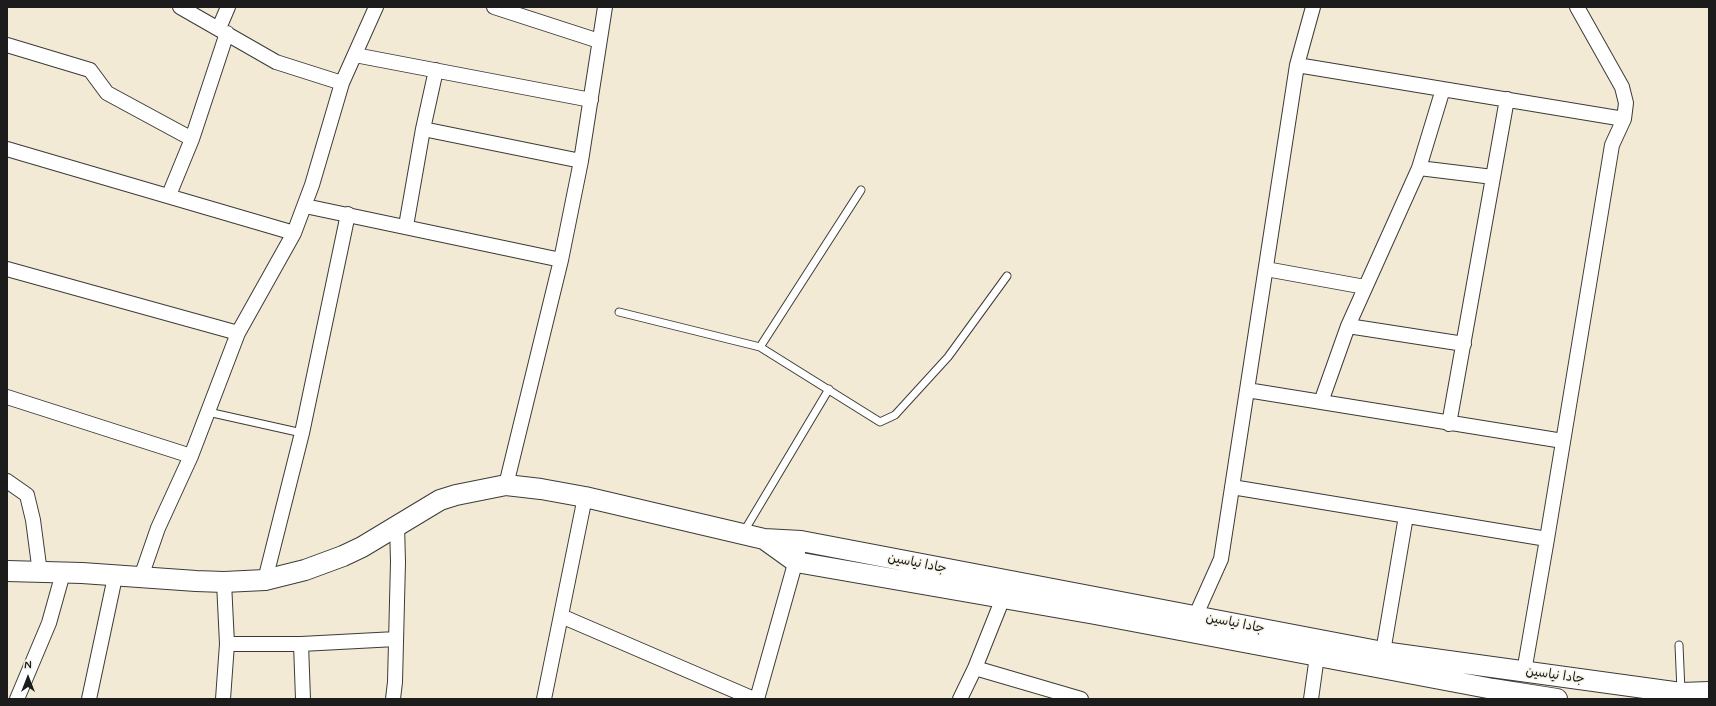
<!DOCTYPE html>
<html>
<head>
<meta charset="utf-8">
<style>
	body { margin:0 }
	#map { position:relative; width:1716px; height:706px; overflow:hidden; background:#f3ead5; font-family:Mynerve,sans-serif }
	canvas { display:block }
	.frame { position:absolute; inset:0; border:8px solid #1c1c1c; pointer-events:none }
	.north { position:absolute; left:8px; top:658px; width:40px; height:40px; -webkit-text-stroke:3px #f7f3e8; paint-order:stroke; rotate:0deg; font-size:11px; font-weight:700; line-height:16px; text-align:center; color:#1c1c1c }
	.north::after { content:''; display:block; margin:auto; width:14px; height:18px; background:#1c1c1c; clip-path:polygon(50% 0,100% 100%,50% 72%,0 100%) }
</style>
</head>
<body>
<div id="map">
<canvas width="1716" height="706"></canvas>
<div class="frame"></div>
<div class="north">N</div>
</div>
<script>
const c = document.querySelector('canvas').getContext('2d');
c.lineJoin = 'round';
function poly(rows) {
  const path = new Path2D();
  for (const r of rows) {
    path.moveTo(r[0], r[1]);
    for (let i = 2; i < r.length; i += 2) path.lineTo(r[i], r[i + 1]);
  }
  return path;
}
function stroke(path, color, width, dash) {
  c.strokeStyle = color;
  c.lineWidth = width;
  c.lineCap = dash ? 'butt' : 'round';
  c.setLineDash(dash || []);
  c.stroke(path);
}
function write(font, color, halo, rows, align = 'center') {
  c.font = font + ' Mynerve,"Playpen Sans Arabic",sans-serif';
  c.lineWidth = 3;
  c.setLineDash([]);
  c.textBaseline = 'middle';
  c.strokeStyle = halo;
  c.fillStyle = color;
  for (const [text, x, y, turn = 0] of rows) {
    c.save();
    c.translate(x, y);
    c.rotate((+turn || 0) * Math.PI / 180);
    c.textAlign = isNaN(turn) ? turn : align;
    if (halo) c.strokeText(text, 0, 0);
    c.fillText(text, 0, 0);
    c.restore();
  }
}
const lane = poly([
	[619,312,760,347,880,422,895,415,948,357,1007,276],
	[760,347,861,190],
	[208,412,302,433],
	[743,533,829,389],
	[1679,645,1681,691]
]);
const street = poly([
	[180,7,276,62,342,83],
	[494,7,599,41],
	[219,28,228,7],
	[7,45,90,70,107,93,192,139],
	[355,55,591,100],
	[1297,65,1624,119],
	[423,129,581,161],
	[7,149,294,233],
	[1419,168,1493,177],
	[169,195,192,139,227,33],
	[305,206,561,260],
	[406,226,423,129,436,70],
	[7,269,238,333],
	[1266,269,1365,287],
	[1348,326,1464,344],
	[1247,390,1563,441],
	[7,397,191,456],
	[1321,402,1348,326,1419,168,1443,89],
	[1449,424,1507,99],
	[7,481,27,495,33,520,40,573],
	[506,485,561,260,581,161,605,7],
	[1232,487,1547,539],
	[141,577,158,528,191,456,238,333,294,233,312,185,342,83,376,7],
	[265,580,302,433,348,214],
	[561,616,754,699],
	[1195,617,1221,559,1297,65,1313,7],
	[227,644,301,644,396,639],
	[301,644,303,699],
	[1383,652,1406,516],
	[975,668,1081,699],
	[1524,672,1547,539,1612,145,1624,119,1626,103,1622,87,1577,7],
	[17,699,49,623,63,573],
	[89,699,115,577],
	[223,699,227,644,224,582],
	[393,699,395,682,398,562,397,525],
	[544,699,585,497],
	[757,699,798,553],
	[960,699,975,668,1003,598],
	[1311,699,1317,656]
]);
const secondary = poly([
	[764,539,801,541,1383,652,1681,693,1709,692],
	[7,571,82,573,196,581,224,582,265,580,305,570,343,556,362,547,440,500,456,495,506,485,541,489,585,497,764,539,796,562,1095,614,1493,689,1557,699]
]);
stroke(lane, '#3c3b38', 9);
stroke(street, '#3c3b38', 16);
stroke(secondary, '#3c3b38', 22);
stroke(lane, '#fff', 7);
stroke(street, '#fff', 14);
stroke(secondary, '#fff', 20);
write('13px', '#1c1c1c', '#f7f3e8', [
	["جادا نیاسین",917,564,11],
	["جادا نیاسین",1235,624,11],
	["جادا نیاسین",1555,676,8]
]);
</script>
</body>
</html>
